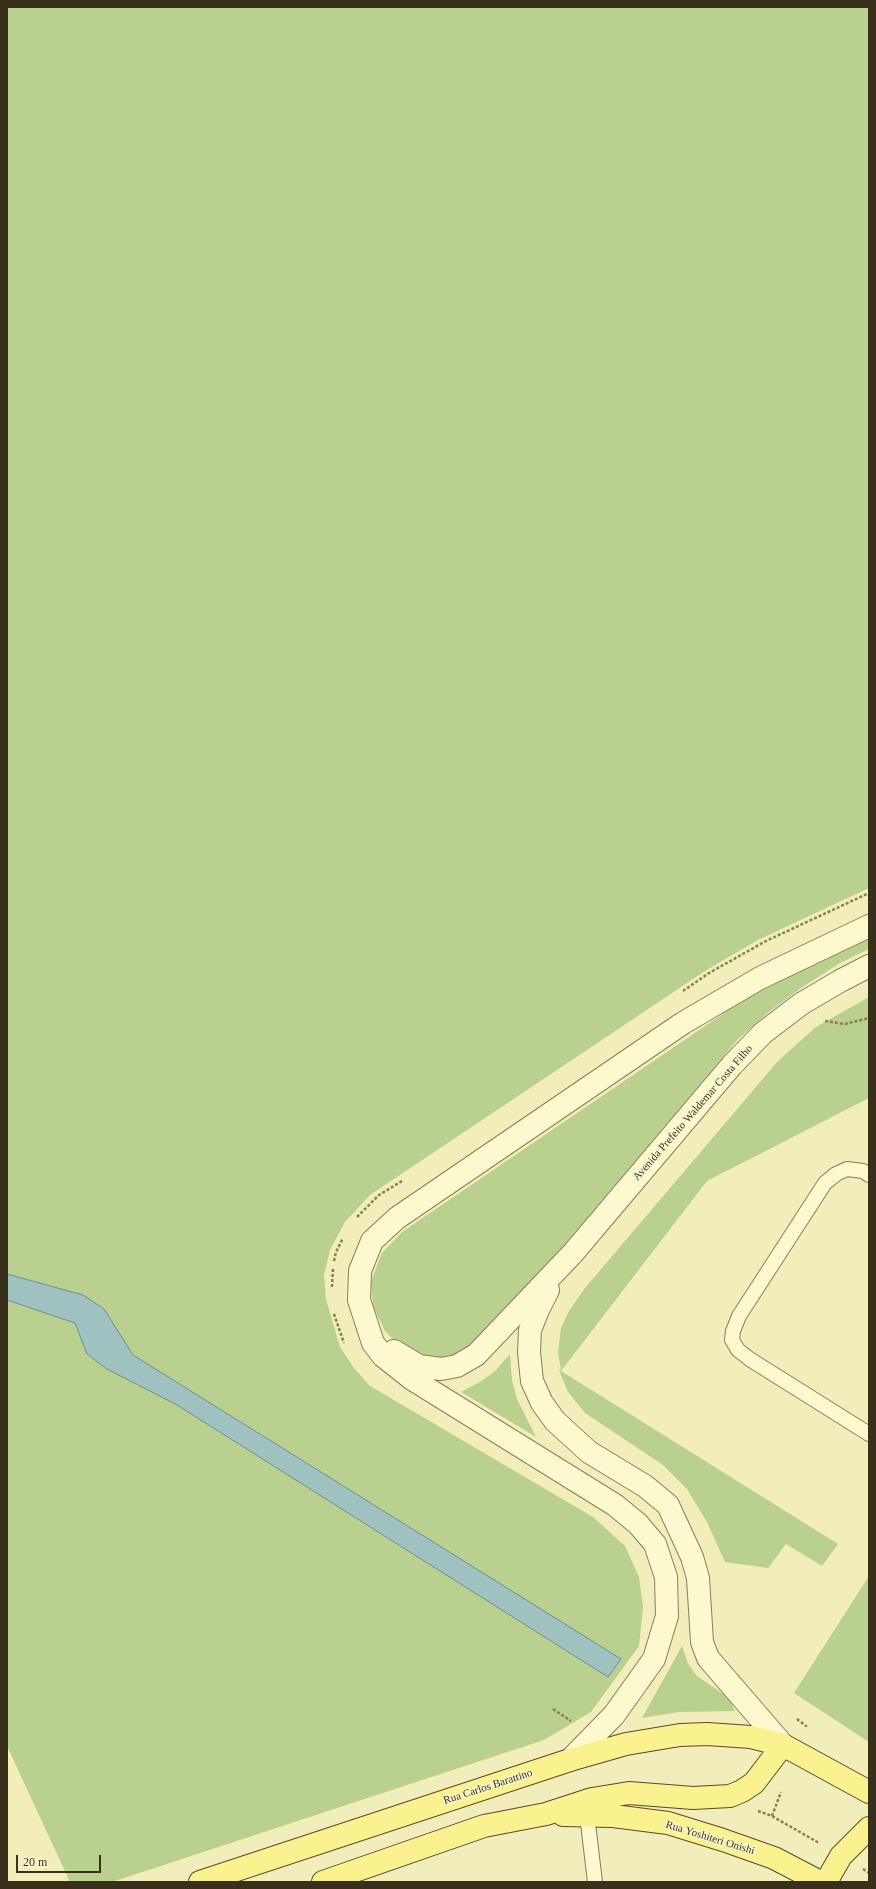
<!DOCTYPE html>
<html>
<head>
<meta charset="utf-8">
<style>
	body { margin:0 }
	#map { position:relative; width:876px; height:1889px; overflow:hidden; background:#f2eebc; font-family:Georgia,serif }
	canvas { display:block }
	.frame { position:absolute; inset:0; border:8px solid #38301a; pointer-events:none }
	.scale { position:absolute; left:16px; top:1855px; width:85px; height:18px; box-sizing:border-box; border:2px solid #38301a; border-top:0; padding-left:5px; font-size:12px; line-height:14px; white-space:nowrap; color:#38301a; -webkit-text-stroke:3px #f9f6cc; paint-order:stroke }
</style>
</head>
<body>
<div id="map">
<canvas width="876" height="1889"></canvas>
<div class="frame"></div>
<div class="scale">20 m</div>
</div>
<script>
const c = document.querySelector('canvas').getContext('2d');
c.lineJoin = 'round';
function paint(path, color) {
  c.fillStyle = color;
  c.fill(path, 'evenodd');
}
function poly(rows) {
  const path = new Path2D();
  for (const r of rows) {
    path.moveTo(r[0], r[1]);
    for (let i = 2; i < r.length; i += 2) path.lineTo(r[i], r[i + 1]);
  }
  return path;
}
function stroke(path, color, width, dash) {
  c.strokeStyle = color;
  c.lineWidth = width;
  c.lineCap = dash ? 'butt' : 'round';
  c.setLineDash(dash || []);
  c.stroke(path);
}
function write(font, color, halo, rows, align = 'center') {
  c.font = font + ' Georgia,serif';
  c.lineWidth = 3;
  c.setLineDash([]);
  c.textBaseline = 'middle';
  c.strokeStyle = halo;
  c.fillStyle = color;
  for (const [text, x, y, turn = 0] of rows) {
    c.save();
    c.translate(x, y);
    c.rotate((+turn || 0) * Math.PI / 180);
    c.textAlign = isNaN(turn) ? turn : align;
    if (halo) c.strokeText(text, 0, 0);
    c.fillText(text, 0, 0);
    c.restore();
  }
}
paint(poly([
	[7,7,869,7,869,888,758,940,705,971,370,1195,345,1222,330,1250,324,1275,326,1299,340,1347,354,1368,370,1386,593,1517,625,1546,639,1577,643,1607,639,1646,591,1712,544,1740,112,1882,70,1882,7,1746,7,1300,75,1323,87,1354,107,1369,177,1405,608,1677,620,1659,133,1355,104,1310,7,1274],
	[869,938,869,949,840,963,801,988,769,1012,738,1039,487,1336,447,1361,405,1352,385,1331,373,1306,371,1281,382,1253,402,1232,736,1005,791,975],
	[869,997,869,1098,707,1181,561,1371,838,1544,822,1566,786,1544,768,1568,725,1562,707,1522,687,1489,663,1465,585,1413,568,1392,559,1370,561,1370,558,1352,561,1328,569,1311,585,1288,778,1061,816,1027],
	[510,1354,512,1380,517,1399,536,1437,461,1392,480,1382,495,1371],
	[869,1576,869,1742,794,1693],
	[682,1646,688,1664,697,1676,728,1697,735,1711,679,1712,642,1718]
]), '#b9d08f');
const water = poly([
	[7,1274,83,1295,104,1309,133,1355,621,1659,608,1677,177,1405,107,1369,87,1354,75,1323,7,1300,7,1274]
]);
paint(water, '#a0c2c0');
stroke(water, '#679090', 1);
const service = poly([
	[869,1175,863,1171,847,1169,836,1174,825,1183,739,1316,733,1331,732,1340,738,1350,751,1360,869,1434],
	[587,1815,595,1882]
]);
const minor = poly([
	[548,1290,538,1310,530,1330,529,1352,532,1381,542,1403,555,1421,589,1452,645,1486,668,1505,692,1557,698,1578,702,1642,708,1658,783,1745],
	[394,1351,419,1366,441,1369,457,1366,476,1355,573,1253,732,1065,763,1033,801,1004,840,981,869,966],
	[570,1760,614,1715,654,1659,667,1616,666,1577,655,1544,638,1524,615,1505,412,1379,383,1356,373,1343,359,1300,360,1271,372,1241,397,1218,683,1023,760,978,869,926]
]);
const primary = poly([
	[563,1815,613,1816,668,1823,723,1840,774,1858,820,1882],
	[200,1882,570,1760,626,1744,680,1735,707,1734,751,1737,783,1745,869,1792],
	[323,1882,484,1826,546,1814,592,1799,629,1793,693,1798,730,1796,742,1791,754,1783,783,1745],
	[826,1882,841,1856,869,1828]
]);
stroke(service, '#8b7e54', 16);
stroke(minor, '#8b7e54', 24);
stroke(primary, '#584a29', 24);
stroke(poly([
	[683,991,709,973,766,941,869,893],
	[825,1021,845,1024,869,1018],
	[357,1217,379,1195,402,1181],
	[334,1261,336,1252,343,1238],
	[332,1287,333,1268],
	[334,1314,344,1343],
	[553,1709,571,1721],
	[797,1719,806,1726,806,1727],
	[758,1811,772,1816,819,1843],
	[772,1816,781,1792],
	[863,1869,869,1873]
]), '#8b7e54', 2.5, [3, 2]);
stroke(service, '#fcf9cf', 14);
stroke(minor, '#fcf9cf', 22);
stroke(primary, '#faf28f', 22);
write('11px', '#38301a', '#f9f6cc', [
	["Avenida Prefeito Waldemar Costa Filho",693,1113,-49],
	["Rua Carlos Barattino",488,1787,-18],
	["Rua Yoshiteri Onishi",710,1838,17]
]);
</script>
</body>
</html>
